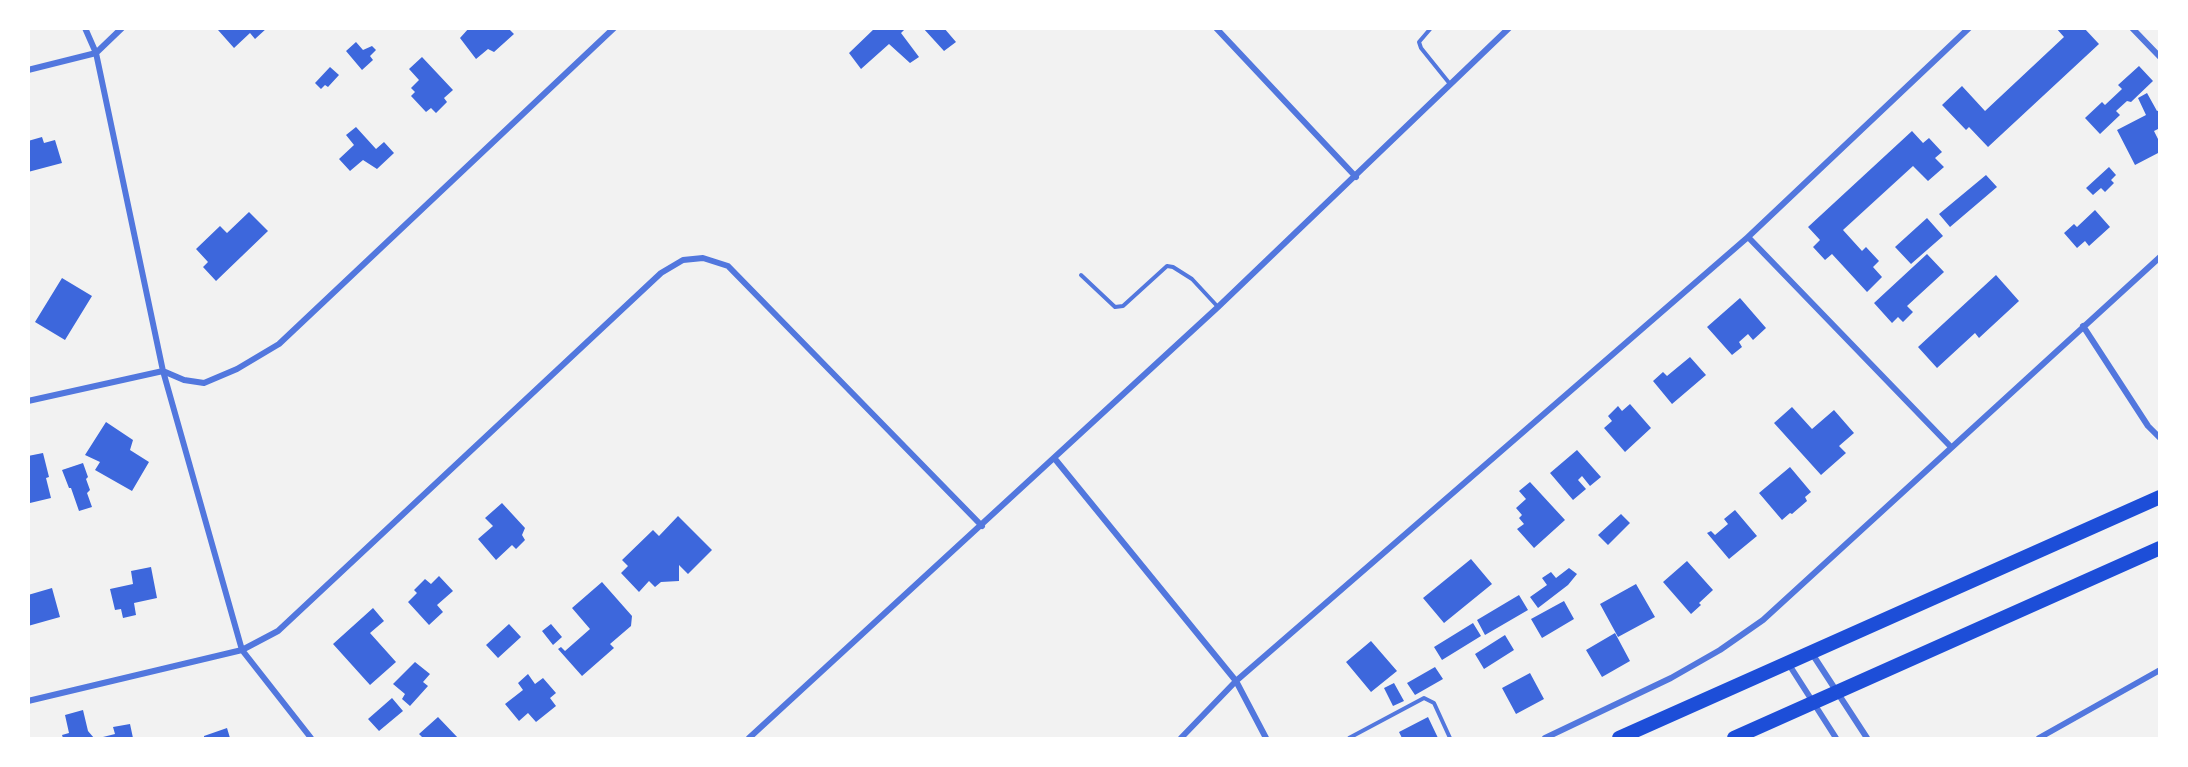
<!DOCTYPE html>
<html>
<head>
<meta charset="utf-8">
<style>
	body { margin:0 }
	#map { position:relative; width:2188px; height:767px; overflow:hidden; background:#f2f2f2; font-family:Montserrat,sans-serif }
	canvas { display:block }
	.frame { position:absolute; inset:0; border:30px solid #fff; pointer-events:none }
</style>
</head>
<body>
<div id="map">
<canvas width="2188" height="767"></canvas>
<div class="frame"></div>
</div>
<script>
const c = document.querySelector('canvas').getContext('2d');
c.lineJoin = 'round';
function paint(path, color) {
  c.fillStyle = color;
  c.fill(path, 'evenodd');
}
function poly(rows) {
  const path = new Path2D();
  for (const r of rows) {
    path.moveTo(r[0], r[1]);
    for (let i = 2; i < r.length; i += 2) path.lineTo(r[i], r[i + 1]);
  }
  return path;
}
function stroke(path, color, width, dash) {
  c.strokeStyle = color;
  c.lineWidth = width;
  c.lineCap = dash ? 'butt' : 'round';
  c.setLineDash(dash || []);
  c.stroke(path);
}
paint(poly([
	[220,28,267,28,255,39,250,33,234,48,218,30],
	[469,28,508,28,514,34,494,52,488,49,476,59,460,38],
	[875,28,906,28,901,33,919,57,910,63,889,44,861,69,849,53],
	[923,28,944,28,956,42,944,51],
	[2056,28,2084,28,2099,44,1988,147,1969,127,1966,130,1942,105,1962,86,1985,111,2064,37],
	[356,42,363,50,372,46,376,50,370,56,373,60,362,70,346,51],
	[422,57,453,90,444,98,447,102,436,113,431,108,426,112,411,96,415,92,411,88,419,80,409,69],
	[2139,66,2153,81,2131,102,2127,101,2116,111,2120,115,2100,134,2085,118,2102,102,2105,105,2122,89,2118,85],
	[330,67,339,75,328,87,325,85,321,89,315,83],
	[2147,93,2157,111,2160,110,2160,128,2154,131,2160,143,2160,152,2135,165,2117,130,2146,115,2138,98],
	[356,127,376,149,384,142,394,153,377,169,363,160,350,171,339,159,354,145,346,135],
	[1912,131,1923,143,1929,138,1942,152,1935,158,1944,167,1928,181,1913,166,1843,230,1862,251,1866,247,1879,261,1873,267,1882,277,1867,292,1832,254,1825,260,1813,247,1820,240,1808,227],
	[42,137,44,143,55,140,62,163,28,172,28,141],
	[2109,167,2116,175,2111,180,2114,183,2105,192,2101,188,2093,195,2086,188],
	[1986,175,1997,187,1950,227,1939,214],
	[2095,210,2110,227,2089,246,2085,241,2077,248,2064,233,2074,224,2077,227],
	[249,212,268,231,216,281,203,267,208,262,196,249,220,226,227,233],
	[1927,218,1943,236,1911,264,1895,247],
	[1927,254,1944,272,1907,306,1913,312,1903,322,1898,317,1892,323,1874,303],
	[1996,275,2019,301,1979,338,1975,333,1937,368,1918,347],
	[62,278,92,296,65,340,35,322],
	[1740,298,1766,328,1753,340,1748,334,1739,342,1742,347,1732,355,1707,327],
	[1690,357,1706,375,1672,404,1653,381,1663,372,1667,376],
	[1630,404,1651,428,1625,452,1604,428,1612,421,1608,416,1618,406,1622,411],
	[1792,407,1812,429,1834,410,1854,433,1839,446,1846,453,1821,475,1774,423],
	[106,422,133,440,130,450,149,462,132,491,95,470,100,462,85,455],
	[1577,450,1601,477,1590,486,1582,476,1578,480,1586,489,1573,500,1550,473],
	[43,453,49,477,46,478,51,498,30,503,28,456],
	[83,463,88,477,86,479,90,490,87,493,92,507,79,511,71,488,69,488,62,470],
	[1790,467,1811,492,1805,497,1807,501,1792,514,1790,513,1782,520,1759,493],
	[1530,482,1565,520,1534,548,1517,529,1524,524,1519,518,1522,515,1516,508,1526,499,1519,491],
	[502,503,525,528,522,535,525,540,516,549,512,545,496,560,478,539,493,526,485,518],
	[1735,510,1757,536,1729,559,1707,533,1711,531,1715,535,1728,524,1724,519],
	[1621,514,1630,523,1608,545,1598,535],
	[678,516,712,550,688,574,679,565,679,581,661,582,655,587,649,581,639,592,621,573,628,566,622,560,653,530,659,536],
	[1471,559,1492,584,1444,623,1423,598],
	[1687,561,1713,590,1699,603,1701,605,1691,614,1663,582],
	[151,567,157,598,134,603,136,615,123,618,121,609,115,610,110,589,133,584,131,571],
	[1569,568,1577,574,1568,585,1538,608,1530,597,1547,585,1542,578,1551,572,1556,578],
	[439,576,453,591,437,605,443,612,429,625,408,602,417,593,414,590,425,579,431,584],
	[602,582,632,616,631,626,610,644,614,648,582,676,558,649,561,647,565,651,590,629,572,608],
	[1636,584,1655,617,1618,637,1600,604],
	[52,588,60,617,28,626,28,595],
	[1519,595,1528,610,1485,635,1477,620],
	[1564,601,1574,619,1542,638,1531,619],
	[373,608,384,621,370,633,396,662,370,685,333,644],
	[1473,623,1481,636,1442,660,1434,647],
	[509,624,521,637,498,658,486,645],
	[551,624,562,637,553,645,542,631],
	[1615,633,1630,661,1602,677,1586,650],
	[1505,635,1514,650,1484,669,1475,654],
	[1371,641,1397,671,1371,692,1346,662],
	[415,662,430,674,423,682,428,686,410,706,402,699,405,694,393,684],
	[1435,667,1443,679,1415,695,1407,683],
	[1530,673,1544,699,1516,714,1502,688],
	[528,674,535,684,543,678,556,693,550,698,556,706,536,722,528,713,519,721,505,704,523,690,518,683],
	[1394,683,1404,701,1393,706,1384,688],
	[392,698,403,711,379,731,368,719],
	[83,710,88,731,94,738,63,738,62,735,69,733,65,715],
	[438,717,458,738,423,738,419,734],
	[1428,717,1438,738,1402,738,1399,732],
	[130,724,133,738,99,738,115,734,113,727],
	[227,728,230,738,204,738,204,736]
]), '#3d67dc');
stroke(poly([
	[1431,28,1419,42,1421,48,1450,84],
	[1081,275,1115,307,1123,306,1167,266,1173,267,1192,279,1218,307],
	[1349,738,1424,698,1434,703,1450,738]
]), '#5277de', 4);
stroke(poly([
	[85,28,96,53,163,371,242,650,311,738],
	[1216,28,1356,177],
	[2132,28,2160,57],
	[28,70,96,53,122,28],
	[1748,237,1951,447],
	[2083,326,2148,426,2160,438],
	[28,401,163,371,184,380,204,383,237,369,279,344,614,28],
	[1055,459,1236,681,1266,738],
	[1811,652,1867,738],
	[1788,663,1836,738],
	[28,701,242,650,278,631,661,273,683,260,703,258,728,266,982,526],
	[749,738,1218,307,1509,28],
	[1181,738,1236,681,1748,237,1969,28],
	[1545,738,1671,678,1720,650,1763,620,2160,257],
	[2039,738,2160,670]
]), '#5277de', 6);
stroke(poly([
	[1619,738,2160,497],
	[1734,738,2160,548]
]), '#1d4ed8', 14);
</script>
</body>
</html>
